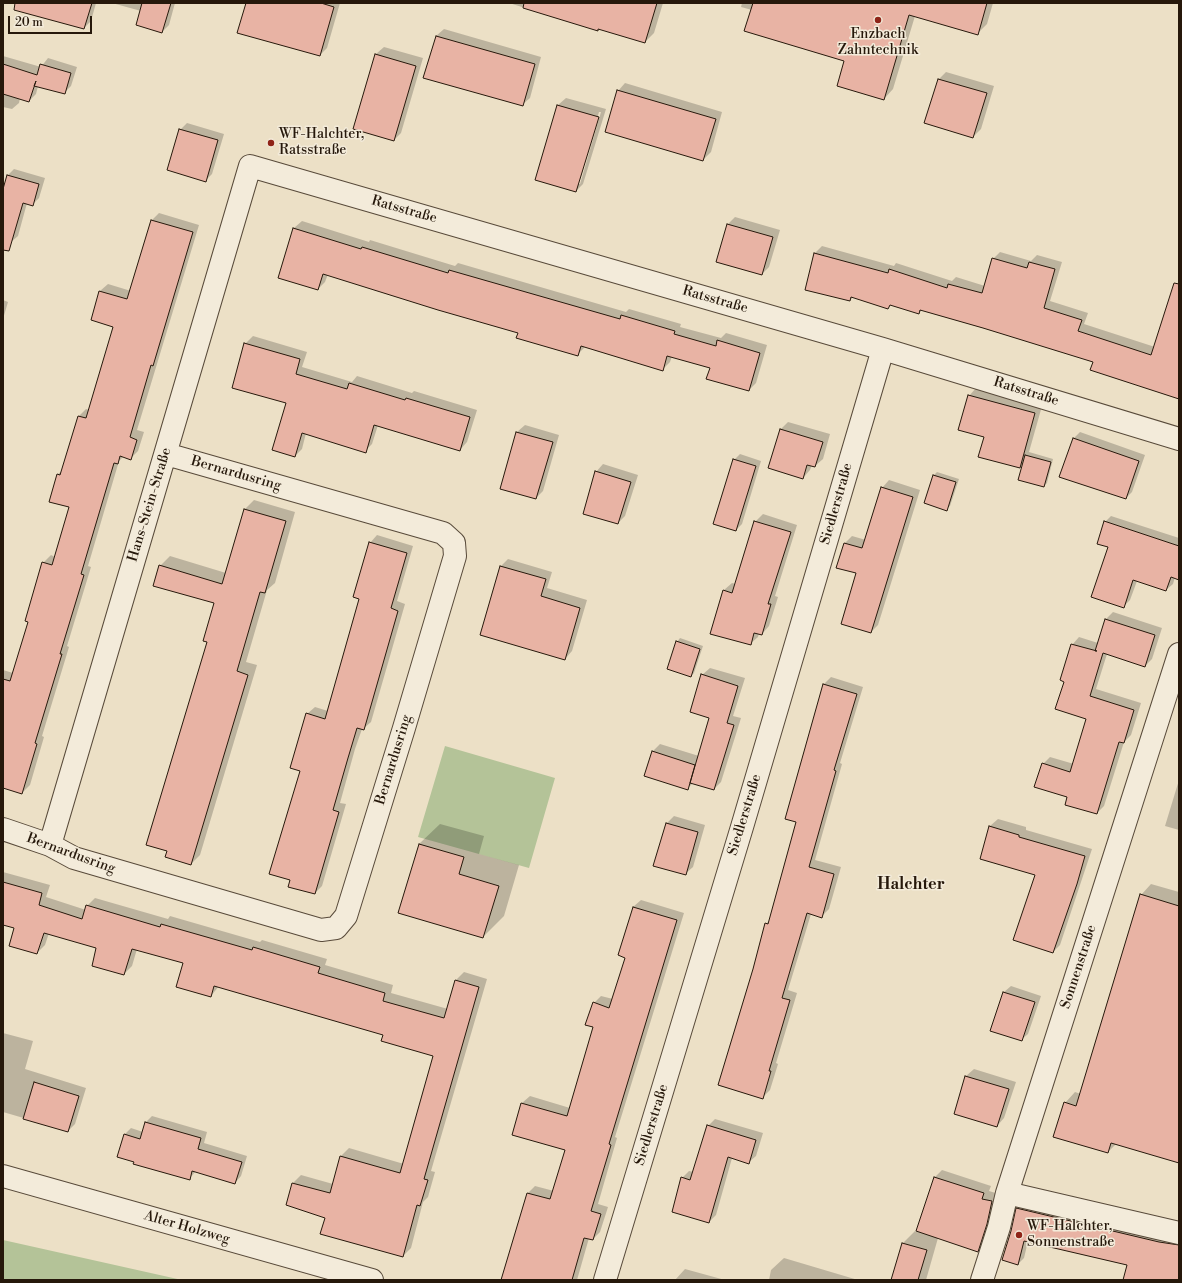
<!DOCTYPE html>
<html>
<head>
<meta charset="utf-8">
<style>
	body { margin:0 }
	#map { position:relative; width:1182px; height:1283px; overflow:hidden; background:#ece0c6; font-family:"Libre Bodoni",serif }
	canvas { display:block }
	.frame { position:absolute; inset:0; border:4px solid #26180b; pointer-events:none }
	.scale { position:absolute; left:8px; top:16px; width:84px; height:18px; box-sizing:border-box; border:2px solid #26180b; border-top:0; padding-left:5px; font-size:12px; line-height:14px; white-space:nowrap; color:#26180b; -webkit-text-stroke:3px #f3ebda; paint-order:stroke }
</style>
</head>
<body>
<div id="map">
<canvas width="1182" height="1283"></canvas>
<div class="frame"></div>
<div class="scale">20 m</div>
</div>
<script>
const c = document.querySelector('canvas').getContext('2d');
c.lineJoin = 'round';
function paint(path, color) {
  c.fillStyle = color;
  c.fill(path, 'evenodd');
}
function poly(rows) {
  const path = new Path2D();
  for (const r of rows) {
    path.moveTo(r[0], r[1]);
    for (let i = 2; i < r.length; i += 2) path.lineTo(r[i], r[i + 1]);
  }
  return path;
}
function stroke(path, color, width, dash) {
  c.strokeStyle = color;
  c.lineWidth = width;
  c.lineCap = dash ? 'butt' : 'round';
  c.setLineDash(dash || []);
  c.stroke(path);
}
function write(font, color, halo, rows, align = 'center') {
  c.font = font + ' "Libre Bodoni",serif';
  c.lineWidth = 3;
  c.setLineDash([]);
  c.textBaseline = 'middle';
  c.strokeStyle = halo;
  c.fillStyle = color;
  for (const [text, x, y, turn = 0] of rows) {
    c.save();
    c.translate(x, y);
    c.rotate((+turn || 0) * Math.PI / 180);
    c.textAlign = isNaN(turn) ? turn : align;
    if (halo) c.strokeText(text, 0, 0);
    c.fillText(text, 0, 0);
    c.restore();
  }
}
paint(poly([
	[445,746,555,778,529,868,418,837],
	[3,1240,182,1280,3,1280]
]), '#b4c398');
paint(poly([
	[45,3,96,3,91,21,84,28],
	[112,3,175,3,169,25,162,32,141,11],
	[247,3,340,3,327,48,320,55],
	[509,3,663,3,654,33,645,42,599,28,597,30],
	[742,3,993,3,987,24,977,34,915,16,893,89,884,99,845,60,752,10,741,7],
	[444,29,541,57,530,98,522,105,425,77,436,36],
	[384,47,423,58,401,133,394,140,354,128,376,54],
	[3,56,41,67,48,58,77,67,71,86,64,93,38,86,36,94,29,101,20,98,19,103,12,109,3,107],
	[946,72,994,86,981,129,973,137,939,79],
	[625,83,722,112,711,152,703,160,618,91],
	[566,98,606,109,583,184,576,191,536,180,558,105],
	[599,112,601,112,580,184,578,184],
	[187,123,224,134,212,174,205,181,180,130],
	[14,169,45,178,39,198,32,205,27,203,18,236,11,242,3,240,3,189,8,175],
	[159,213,199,225,137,430,144,432,138,451,131,458,124,456,119,461,88,566,91,567,67,646,69,647,42,736,44,737,30,785,22,793,3,787,3,670,13,673,29,621,43,563,51,555,55,557,70,507,50,501,58,474,63,470,79,416,86,409,90,410,114,326,92,320,100,291,108,284,131,291,152,220],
	[735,217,780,230,769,267,762,274,728,224],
	[302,221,369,242,370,240,455,266,458,263,626,312,629,309,681,324,680,327,721,338,726,333,767,345,756,383,749,390,711,367,672,356,670,362,663,369,585,347,577,355,519,332,328,274,325,282,318,289,294,228],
	[822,246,894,266,896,263,952,281,956,277,985,286,993,259,1000,252,1031,261,1037,255,1062,262,1050,301,1088,313,1084,324,1155,347,1179,289,1179,398,1094,361,922,310,919,313,891,304,888,308,853,297,850,300,806,289,815,253],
	[3,300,8,302,3,319],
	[253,336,307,352,302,367,352,382,357,376,412,393,414,391,477,410,467,442,460,450,378,425,372,444,365,451,306,433,302,449,295,456,287,402,245,344],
	[976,388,1042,406,1029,452,1053,459,1047,483,1044,486,1024,463,1020,467,985,436,969,396],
	[788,422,830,434,823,459,815,466,812,465,810,470,803,478,780,430],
	[525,425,559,435,543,491,536,498,501,489,517,432],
	[1080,432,1145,455,1132,492,1126,498,1074,438],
	[740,454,761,461,742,524,736,530,734,460],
	[603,464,638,475,625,516,618,523,596,472],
	[937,472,959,479,950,506,946,509,934,475],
	[889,480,920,490,878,625,871,632,857,573,845,543,852,536,866,540,882,488],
	[254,500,295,512,275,583,267,590,246,662,257,665,200,855,191,864,208,641,216,602,160,566,170,556,226,573,245,509],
	[763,514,797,525,775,596,778,597,769,626,762,634,759,633,758,637,750,644,724,590,732,583,736,584,755,522],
	[1111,516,1179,538,1179,576,1175,577,1173,584,1166,590,1137,581,1130,600,1124,606,1109,547,1105,522],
	[377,535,413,546,397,601,405,604,371,722,363,729,362,729,355,749,340,803,346,804,322,886,315,893,301,770,307,714,315,707,328,711,361,598,370,543],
	[508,559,552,572,547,588,587,600,572,651,565,659,501,566],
	[1113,612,1162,628,1152,659,1145,666,1107,654,1096,689,1141,703,1131,735,1124,742,1104,806,1097,813,1068,797,1043,764,1050,757,1074,764,1087,719,1065,681,1072,645,1079,637,1098,643,1106,619],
	[680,638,703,646,694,673,691,676,677,642],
	[710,668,745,678,733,716,741,718,721,782,714,789,693,783,687,789,645,775,653,751,660,744,699,756,711,717,702,675],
	[831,677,863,687,840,763,842,764,815,860,841,867,829,909,822,916,811,914,788,990,797,993,776,1063,778,1064,770,1090,763,1097,720,1086,766,924,770,920,798,822,786,818,824,684],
	[1179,780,1179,830,1165,826],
	[674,816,705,825,693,867,685,874,654,865,667,823],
	[998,819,1026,827,1026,830,1092,849,1060,945,1053,952,1036,875,990,826],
	[440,824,484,836,479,854,519,865,504,916,483,937,419,844],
	[3,872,50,885,46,897,86,910,87,906,95,898,168,919,170,916,260,942,262,940,327,959,325,965,393,985,391,993,448,1009,456,980,464,972,487,979,431,1171,435,1172,428,1197,423,1202,411,1248,403,1256,326,1217,293,1183,301,1175,333,1184,341,1156,349,1148,404,1164,435,1056,385,1034,219,986,211,996,184,962,137,949,132,966,124,974,98,948,49,933,45,945,37,953,15,927,3,924],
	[1151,884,1179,892,1179,1162,1117,1143,1108,1152,1065,1103,1075,1092,1081,1094,1141,895],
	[641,900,684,913,615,1137,617,1138,598,1204,608,1207,600,1232,593,1239,589,1238,577,1280,502,1280,528,1193,535,1186,554,1191,566,1149,513,1134,522,1103,530,1096,570,1108,595,1027,594,1003,601,996,613,999,626,957,619,955,633,907],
	[1011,986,1041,996,1028,1034,1021,1040,991,1031,1004,992],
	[3,1033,33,1041,25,1069,86,1088,75,1124,68,1131,3,1112],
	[974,1069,1016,1082,1004,1118,997,1126,955,1113,966,1076],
	[152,1116,207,1132,204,1143,247,1156,241,1176,235,1183,196,1171,189,1179,125,1134,131,1128,143,1132,146,1122],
	[715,1119,763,1133,756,1156,749,1162,732,1158,716,1215,709,1222,682,1178,689,1171,694,1172,708,1126],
	[942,1170,991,1186,989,1191,999,1194,985,1243,978,1251,938,1238,926,1280,892,1280,903,1243,915,1231,917,1232,935,1177],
	[1024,1202,1179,1238,1179,1276,1174,1280,1124,1280,1128,1265,1028,1241,1024,1258,1018,1264,1012,1231,1017,1209],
	[784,1258,858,1280,769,1280,771,1270],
	[685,1269,725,1280,675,1280]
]), '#0003');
const building = poly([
	[15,3,92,3,84,29,14,10,15,3],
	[142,3,171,3,162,33,136,25,142,3],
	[246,3,321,3,334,7,320,56,237,33,246,3],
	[524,3,657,3,645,43,598,29,598,31,523,8,524,3],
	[753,3,987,3,978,35,909,15,884,100,837,86,844,61,744,31,753,3],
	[436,36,535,64,523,106,423,78,436,36],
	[375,54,416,66,394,141,353,129,375,54],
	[3,64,37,75,40,64,71,73,65,94,34,86,36,81,29,102,3,94,3,64],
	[938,79,987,93,973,138,924,123,938,79],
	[617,90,716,119,703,161,605,132,617,90],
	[557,105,599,117,576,192,535,180,557,105],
	[179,129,218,140,206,182,167,170,179,129],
	[7,175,39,184,33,206,23,203,9,251,3,250,3,189,7,175],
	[151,220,193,232,153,366,151,365,130,437,137,440,131,460,120,456,118,464,114,463,81,574,84,575,60,654,62,654,35,743,37,744,22,794,3,788,3,679,10,681,28,622,25,621,42,562,52,565,69,507,49,502,57,474,60,475,78,416,86,418,113,327,91,320,99,291,127,299,151,220],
	[727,224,773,237,762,275,716,262,727,224],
	[293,228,361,249,362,247,448,273,449,270,620,319,621,315,675,331,674,334,716,346,717,340,760,353,749,391,706,379,710,368,667,356,663,371,581,346,578,356,516,338,518,333,438,310,323,274,318,290,278,278,293,228],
	[814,253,888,273,889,269,947,288,948,284,982,293,992,258,1027,268,1029,262,1055,269,1044,308,1082,320,1078,331,1151,355,1174,283,1179,284,1179,399,1090,370,1093,362,983,328,920,310,919,314,890,305,888,309,851,297,850,301,805,290,814,253],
	[244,343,300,359,296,374,347,389,349,383,405,400,406,398,470,417,460,451,374,425,366,453,302,433,295,457,272,450,286,403,232,388,244,343],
	[968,395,1035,413,1020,468,978,457,984,437,958,430,968,395],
	[780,429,823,442,815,467,807,465,803,479,768,468,780,429],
	[516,432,553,442,536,499,500,489,516,432],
	[1073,438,1139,461,1126,499,1059,477,1073,438],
	[1025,455,1051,462,1044,487,1018,480,1025,455],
	[733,459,756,466,736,531,713,524,733,459],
	[595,471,631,482,618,524,583,514,595,471],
	[933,475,956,482,947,511,924,503,933,475],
	[881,487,913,497,871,633,841,624,856,573,836,568,844,543,862,548,881,487],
	[244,509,286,521,265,593,260,592,237,671,248,675,191,865,165,857,167,851,146,845,207,642,203,641,214,603,153,586,159,565,222,584,244,509],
	[754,521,791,532,768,604,771,604,762,635,754,633,751,645,710,634,723,590,732,593,754,521],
	[1104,521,1179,546,1179,580,1171,577,1166,591,1133,580,1124,608,1091,597,1108,547,1097,544,1104,521],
	[369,542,407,553,391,608,398,611,364,730,357,728,348,758,333,810,339,812,315,894,288,887,290,880,269,874,300,771,290,768,306,713,325,719,359,599,353,597,369,542],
	[500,566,546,579,541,596,580,608,565,660,480,635,500,566],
	[1105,619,1155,635,1145,667,1103,653,1090,696,1134,710,1124,743,1119,742,1097,814,1065,805,1067,797,1034,787,1042,763,1070,772,1086,719,1055,709,1064,682,1060,680,1071,644,1097,651,1095,651,1105,619],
	[676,641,700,649,691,677,667,669,676,641],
	[701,674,738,686,727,723,734,725,714,790,690,783,709,718,690,712,701,674],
	[823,684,857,694,834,770,836,771,809,867,834,874,822,918,807,913,782,998,790,1000,769,1071,771,1071,763,1099,718,1085,753,969,765,923,768,924,796,822,785,819,823,684],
	[652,751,695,765,688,790,644,776,652,751],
	[666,823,698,832,686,875,653,866,666,823],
	[989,826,1019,835,1019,837,1085,856,1077,884,1053,953,1013,940,1035,875,980,859,989,826],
	[419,844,464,857,459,874,499,886,483,938,398,913,419,844],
	[3,882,42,893,39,905,82,919,86,905,160,927,161,924,252,950,253,947,320,967,318,973,385,993,383,1001,444,1018,455,980,479,987,424,1179,428,1180,420,1206,417,1205,403,1257,320,1234,325,1218,286,1205,292,1183,330,1193,340,1156,400,1173,433,1056,381,1041,383,1035,214,986,211,997,176,987,183,963,132,949,124,975,92,966,96,948,44,933,37,954,9,946,14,928,3,925,3,882],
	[1140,894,1179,906,1179,1163,1111,1143,1108,1153,1053,1137,1064,1102,1076,1106,1140,894],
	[633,907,677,920,609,1144,611,1145,591,1211,601,1214,593,1240,584,1238,572,1280,501,1280,527,1193,550,1199,565,1150,512,1135,521,1103,567,1116,593,1027,585,1025,593,1002,609,1008,625,958,618,955,633,907],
	[1003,992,1035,1002,1022,1041,990,1031,1003,992],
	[965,1076,1009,1089,997,1127,954,1114,965,1076],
	[34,1082,79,1096,68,1132,23,1119,34,1082],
	[145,1122,201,1138,198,1149,242,1162,235,1184,192,1171,190,1180,133,1164,134,1162,117,1157,124,1134,140,1139,145,1122],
	[707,1125,756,1140,749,1164,728,1157,709,1223,672,1212,681,1177,690,1180,707,1125],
	[934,1177,984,1193,982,1199,992,1201,987,1224,978,1252,916,1231,934,1177],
	[1016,1208,1159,1242,1179,1245,1179,1280,1123,1280,1127,1265,1024,1241,1018,1265,1002,1260,1011,1231,1016,1208],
	[902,1243,927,1250,918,1280,891,1280,902,1243]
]);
paint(building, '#e8b3a4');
stroke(building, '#26180b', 1);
const minor = poly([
	[3,829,50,845,74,858,321,930,336,928,346,916,404,728,455,556,454,543,443,533,166,454],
	[50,845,250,166,883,349,1179,439],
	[3,1176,372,1280],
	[1007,1193,1179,1233],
	[605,1280,742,827,883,349],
	[982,1280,999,1227,1007,1193,1179,654]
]);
stroke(minor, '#584a3a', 24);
stroke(minor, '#f3ebda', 22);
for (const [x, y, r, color] of [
	[878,20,4,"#8f2418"],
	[271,143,4,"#8f2418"],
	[1019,1235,4,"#8f2418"]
]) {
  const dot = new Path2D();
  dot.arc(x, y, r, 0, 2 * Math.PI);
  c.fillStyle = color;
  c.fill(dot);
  stroke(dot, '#f3ebda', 1.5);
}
write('14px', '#26180b', '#f3ebda', [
	["Enzbach",878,35,"center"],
	["Zahntechnik",878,51,"center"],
	["WF-Halchter,",279,135],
	["Ratsstraße",279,151],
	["WF-Halchter,",1027,1227],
	["Sonnenstraße",1027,1243]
], 'left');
write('14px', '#26180b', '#f3ebda', [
	["Ratsstraße",404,210,16],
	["Ratsstraße",715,300,16],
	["Ratsstraße",1026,392,17],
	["Bernardusring",236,474,16],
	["Siedlerstraße",837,504,-74],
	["Hans-Stein-Straße",150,505,-73],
	["Bernardusring",394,760,-73],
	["Siedlerstraße",745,815,-73],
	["Bernardusring",71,854,20],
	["Sonnenstraße",1079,967,-72],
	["Siedlerstraße",652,1125,-73],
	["Alter Holzweg",187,1228,16]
]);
write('bold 16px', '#26180b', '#f3ebda', [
	["Halchter",911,885]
]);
</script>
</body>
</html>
